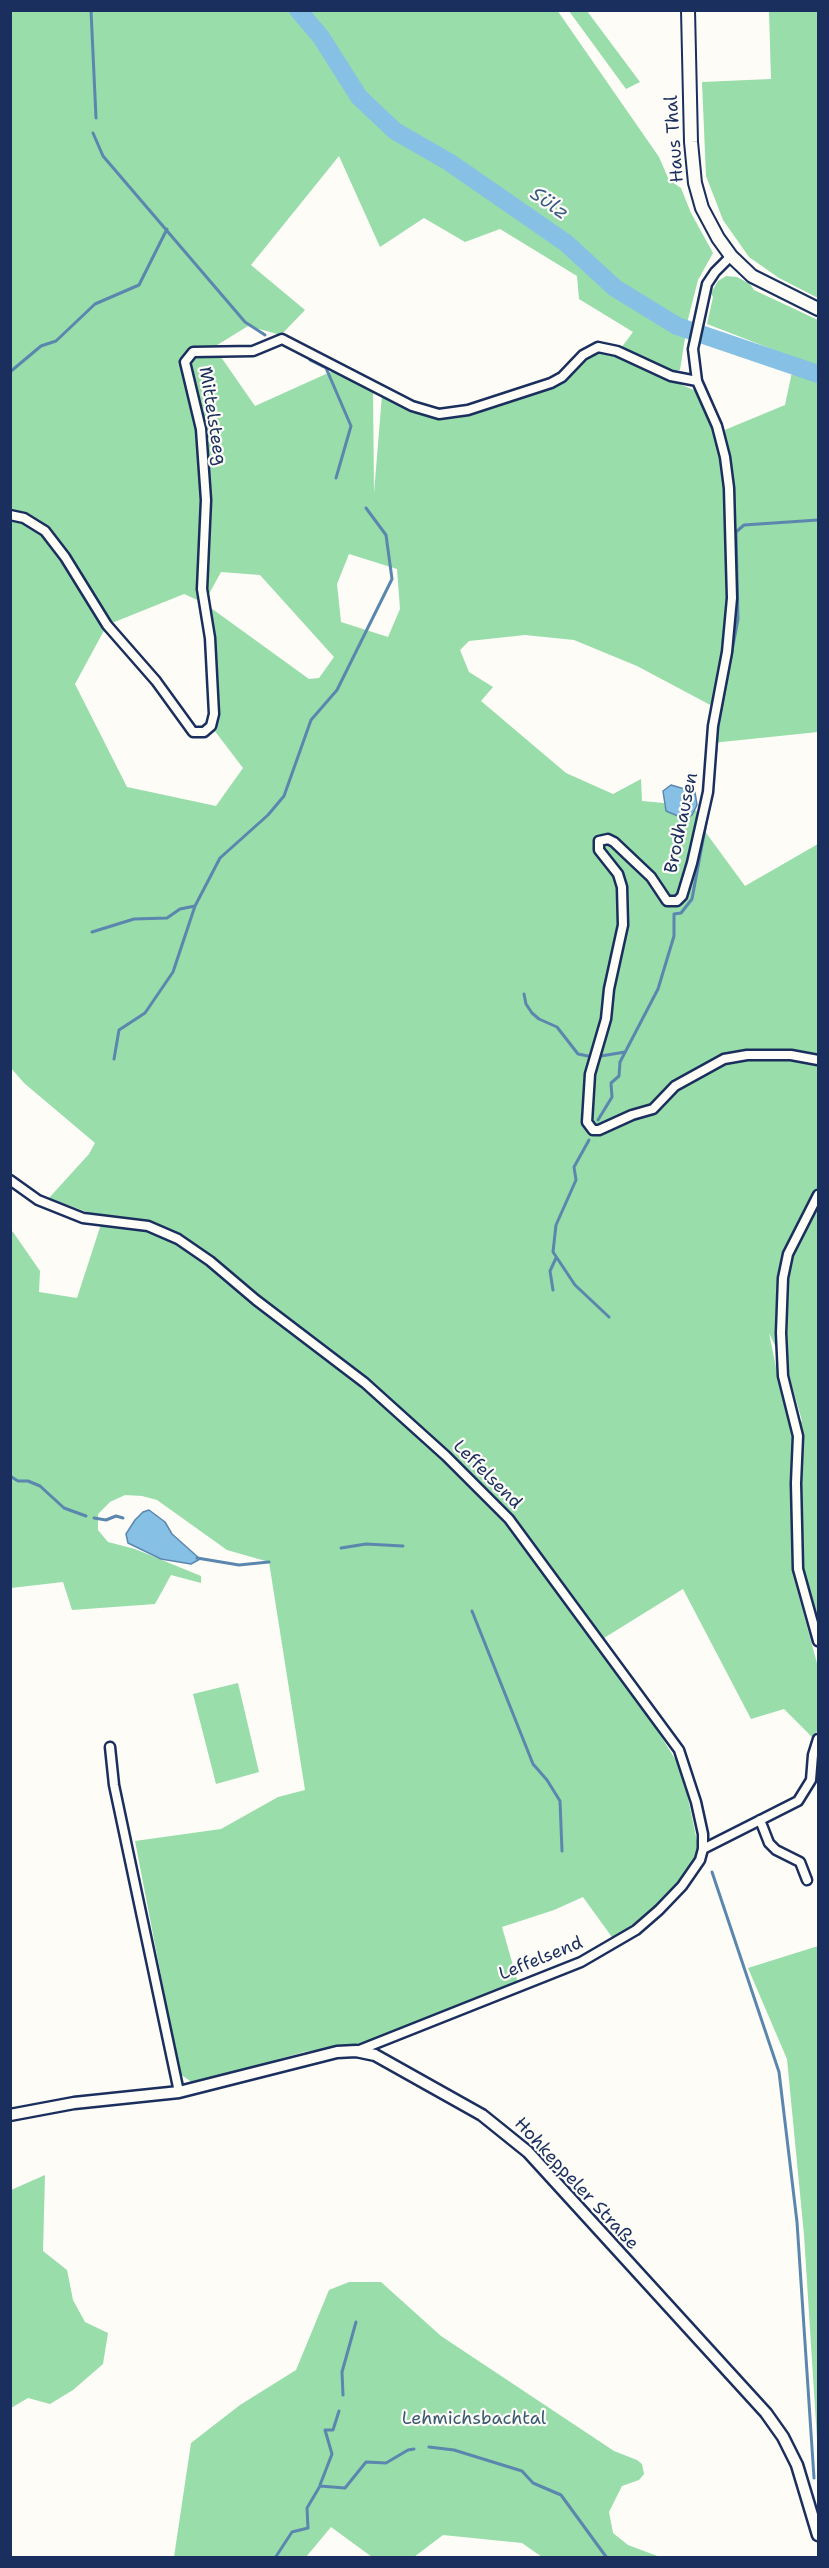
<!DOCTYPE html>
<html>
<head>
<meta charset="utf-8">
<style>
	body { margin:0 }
	#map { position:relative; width:829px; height:2568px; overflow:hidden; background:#fdfcf7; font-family:"Shantell Sans",sans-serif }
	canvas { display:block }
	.frame { position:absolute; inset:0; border:12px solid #1b2f5e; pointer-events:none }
</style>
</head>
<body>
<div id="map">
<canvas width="829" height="2568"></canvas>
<div class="frame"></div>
</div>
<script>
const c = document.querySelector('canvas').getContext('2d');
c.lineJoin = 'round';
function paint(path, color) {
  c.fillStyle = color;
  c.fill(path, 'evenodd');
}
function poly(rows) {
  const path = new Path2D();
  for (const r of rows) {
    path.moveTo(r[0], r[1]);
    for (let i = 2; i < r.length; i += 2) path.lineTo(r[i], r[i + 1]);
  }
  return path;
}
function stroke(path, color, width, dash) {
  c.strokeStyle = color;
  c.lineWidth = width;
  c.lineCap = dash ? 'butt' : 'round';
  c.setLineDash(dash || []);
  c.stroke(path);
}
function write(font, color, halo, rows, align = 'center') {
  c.font = font + ' "Shantell Sans",sans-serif';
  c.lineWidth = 4.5;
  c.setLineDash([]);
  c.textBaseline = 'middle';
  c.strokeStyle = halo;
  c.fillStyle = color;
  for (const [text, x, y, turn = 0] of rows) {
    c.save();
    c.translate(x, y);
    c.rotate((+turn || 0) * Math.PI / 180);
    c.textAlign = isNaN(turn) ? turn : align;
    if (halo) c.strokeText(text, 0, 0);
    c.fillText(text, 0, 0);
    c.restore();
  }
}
paint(poly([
	[557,10,659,157,669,180,681,188,691,213,713,253,698,280,688,319,680,370,671,372,621,348,633,332,579,299,577,276,500,229,465,242,424,218,380,247,339,156,251,265,305,310,281,335,248,326,214,347,255,406,337,369,373,389,374,493,382,395,424,414,438,416,471,412,551,388,562,383,591,356,602,353,614,356,696,391,715,434,785,405,795,358,707,324,713,297,711,293,718,281,726,276,737,277,750,284,754,290,818,320,818,732,712,743,716,708,637,666,574,640,525,635,469,641,460,650,469,672,493,687,481,701,566,773,613,794,641,779,642,801,664,803,666,811,678,816,687,817,695,810,699,813,701,826,745,886,818,844,818,1630,802,1568,804,1553,793,1554,793,1575,818,1667,818,1730,812,1737,784,1709,751,1719,683,1589,604,1638,513,1514,449,1451,364,1376,355,1382,442,1460,505,1524,647,1714,682,1770,698,1846,695,1860,678,1881,656,1905,614,1940,583,1897,554,1910,502,1927,518,1983,362,2043,304,2052,193,2083,180,2074,135,1841,221,1829,278,1797,305,1790,269,1562,227,1550,157,1500,142,1496,125,1495,110,1502,98,1514,98,1530,108,1542,135,1549,201,1576,201,1583,171,1575,155,1604,72,1610,63,1582,11,1588,11,1231,13,1232,40,1271,39,1292,77,1298,103,1218,49,1198,89,1154,95,1143,24,1083,11,1068,10,11],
	[349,554,397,569,400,609,388,637,341,622,337,584],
	[221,572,260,575,334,657,319,678,309,679,204,603],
	[184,594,204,603,213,720,211,726,243,768,216,806,127,787,75,684,107,625],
	[769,1333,789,1375,802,1421,792,1423,778,1377],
	[569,11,587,11,640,82,626,89],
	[769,11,818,11,818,298,779,278,749,257,723,220,706,176,702,82,771,79],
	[238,1683,259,1772,216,1784,193,1694],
	[818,1946,818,2455,804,2235,787,2059,748,1968],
	[45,2175,43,2251,67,2270,73,2300,85,2322,108,2333,103,2364,73,2390,50,2404,28,2398,11,2408,11,2190],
	[349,2282,381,2282,441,2336,614,2451,637,2460,642,2464,644,2474,639,2480,622,2486,609,2512,613,2533,628,2545,660,2557,542,2557,522,2543,443,2535,414,2557,372,2557,331,2527,306,2557,174,2557,191,2443,240,2405,296,2370,329,2290]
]), '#98ddaa');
const water = poly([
	[671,785,695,792,697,805,692,815,687,817,678,816,666,811,663,791,671,785],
	[149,1510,165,1522,172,1534,200,1559,191,1564,161,1559,128,1543,126,1534,135,1520,143,1512,149,1510]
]);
paint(water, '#86c1e5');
stroke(water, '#5b87af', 1.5);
stroke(poly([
	[91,10,96,118],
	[93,133,103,156,245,322,265,335],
	[310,360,326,368,351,426,336,478],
	[10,372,41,346,56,341,95,304,139,285,167,229],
	[719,720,738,619,736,532,744,525,818,520],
	[713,776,716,748],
	[92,932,134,919,167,918,180,909,195,906],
	[524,994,526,1004,532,1013,539,1019,557,1027,578,1054,588,1056],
	[601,1056,625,1052],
	[114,1059,119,1030,145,1013,173,972,195,906,220,858,268,815,284,796,311,720,337,690,392,579,386,535,366,508],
	[598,1120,612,1097,611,1083,619,1076,620,1062,658,989,674,936,674,914,681,913,692,899,712,791],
	[589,1140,574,1167,576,1180,556,1225,553,1252,575,1285,609,1317],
	[553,1290,550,1271,556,1258],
	[10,1476,18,1481,28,1481,40,1486,64,1508,86,1516],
	[94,1518,106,1520,116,1516,123,1518],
	[341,1548,366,1544,403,1546],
	[197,1558,239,1565,269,1562],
	[472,1611,533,1764,547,1780,560,1801,562,1851],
	[712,1872,779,2072,797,2222,814,2478],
	[343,2395,342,2372,356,2322],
	[429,2447,454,2450,522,2471,533,2483,561,2495,607,2558],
	[320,2485,332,2454,325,2430,333,2430,339,2411],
	[275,2558,292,2532,308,2528,307,2508,320,2486,345,2488,366,2462,386,2463,408,2450,414,2449]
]), '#5b87af', 3);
stroke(poly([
	[298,10,321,37,359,97,395,131,449,162,566,243,615,288,677,326,818,374]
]), '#86c1e5', 18);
const minor = poly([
	[731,256,715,272,707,284,693,349,697,381,717,426,725,457,729,488,732,598,727,652,713,726,708,792,692,863,682,896,677,901,667,901,651,877,614,842,608,839,599,841,599,850,618,874,622,887,623,925,609,989,606,1019,590,1074,587,1122,593,1130,599,1130,632,1115,653,1109,675,1086,724,1059,747,1055,791,1055,818,1060],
	[10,515,24,518,45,531,65,557,107,625,156,681,193,732,204,732,211,726,214,714,210,638,202,589,206,500,201,429,185,362,193,352,253,351,282,339,412,406,439,414,468,410,551,383,562,377,583,355,598,347,617,351,671,376,697,381],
	[10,1180,38,1200,83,1218,148,1226,178,1239,210,1261,256,1300,365,1383,446,1456,509,1519,679,1750,696,1802,703,1834,703,1849,700,1860,682,1886,659,1910,636,1930,581,1962,357,2051],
	[818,1195,788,1254,783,1278,781,1333,783,1376,798,1436,796,1483,798,1569,818,1641],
	[110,1747,114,1785,179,2092],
	[760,1820,769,1843,776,1850,800,1862,807,1880],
	[703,1849,798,1801,811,1780,813,1755,818,1739]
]);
const tertiary = poly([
	[10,2115,74,2103,179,2092,337,2052,356,2051,375,2055,482,2115,528,2152,766,2413,783,2437,797,2465,818,2535]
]);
const secondary = poly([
	[688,10,691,142,695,183,702,208,718,238,731,256,752,276,818,309]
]);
stroke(minor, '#1b2f5e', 13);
stroke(tertiary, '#1b2f5e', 15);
stroke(secondary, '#1b2f5e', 16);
stroke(minor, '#fdfcf7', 8);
stroke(tertiary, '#fdfcf7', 10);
stroke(secondary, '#fdfcf7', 12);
write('18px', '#1b2f5e', '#fdfcf7', [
	["Haus Thal",675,139,-94],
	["Mittelsteeg",212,416,81],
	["Brodhausen",682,823,-78],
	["Leffelsend",487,1475,45],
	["Leffelsend",541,1959,-22],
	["Hohkeppeler Straße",576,2184,47]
]);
write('18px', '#3a5a71', '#fdfcf7', [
	["Lehmichsbachtal",474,2419]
]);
write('italic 20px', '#3b5b86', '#fdfcf7', [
	["Sülz",549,204,35]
]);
</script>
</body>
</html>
